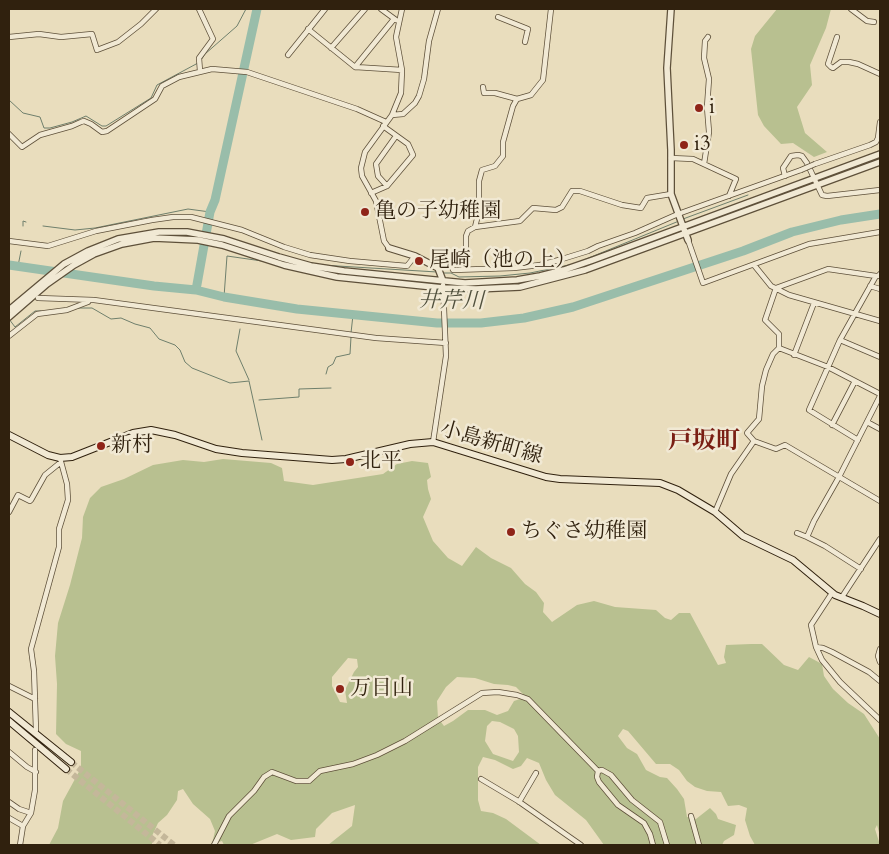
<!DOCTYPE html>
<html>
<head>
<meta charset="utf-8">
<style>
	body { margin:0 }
	#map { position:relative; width:889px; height:854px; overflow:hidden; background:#e9ddbd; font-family:Cardo,serif }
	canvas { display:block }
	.frame { position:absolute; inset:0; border:10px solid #30210e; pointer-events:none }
</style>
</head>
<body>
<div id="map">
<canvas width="889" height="854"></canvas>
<div class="frame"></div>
</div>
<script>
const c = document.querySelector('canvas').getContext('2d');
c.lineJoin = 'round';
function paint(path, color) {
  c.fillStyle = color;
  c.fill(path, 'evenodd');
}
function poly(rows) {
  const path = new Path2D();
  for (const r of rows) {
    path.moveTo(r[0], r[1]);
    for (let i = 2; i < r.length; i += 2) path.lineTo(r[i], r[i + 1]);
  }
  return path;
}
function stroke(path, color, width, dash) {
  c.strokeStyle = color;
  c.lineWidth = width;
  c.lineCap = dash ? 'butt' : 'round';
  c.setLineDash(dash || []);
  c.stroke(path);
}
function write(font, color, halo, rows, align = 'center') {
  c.font = font + ' Cardo,"Noto Serif JP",serif';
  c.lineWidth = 5;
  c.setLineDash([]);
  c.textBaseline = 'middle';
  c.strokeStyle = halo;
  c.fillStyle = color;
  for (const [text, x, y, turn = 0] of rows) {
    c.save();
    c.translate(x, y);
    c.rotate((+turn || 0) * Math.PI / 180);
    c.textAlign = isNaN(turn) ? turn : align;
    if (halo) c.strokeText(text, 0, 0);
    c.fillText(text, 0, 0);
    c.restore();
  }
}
paint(poly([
	[777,9,831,9,826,28,810,65,812,85,797,107,805,133,827,152,814,157,793,143,781,144,764,126,758,115,751,49,755,36],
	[223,459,271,463,282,468,284,481,313,485,383,474,397,464,412,461,428,463,431,477,427,480,428,489,431,499,423,517,433,541,448,558,462,566,476,547,491,558,511,568,525,584,536,592,544,603,543,612,552,622,577,605,594,601,615,607,656,610,665,618,671,620,679,613,690,613,718,665,726,663,724,657,726,645,751,644,762,644,784,665,798,670,809,657,822,664,824,676,833,689,848,703,864,714,880,739,880,836,877,825,875,829,880,845,755,845,750,836,745,820,747,808,739,805,728,806,721,792,707,791,695,787,687,781,679,770,670,764,656,764,628,731,623,729,618,736,627,748,637,754,646,770,660,777,667,778,677,789,684,799,687,817,696,819,710,808,716,814,718,819,736,825,734,835,724,841,722,845,604,845,586,820,555,795,546,780,539,763,527,758,521,766,513,769,495,760,483,757,478,767,478,800,481,811,493,813,506,819,541,845,328,845,352,826,355,805,332,813,316,829,315,837,291,840,277,834,250,845,224,845,222,841,212,844,215,831,210,819,193,804,183,789,178,791,177,800,167,815,158,823,152,836,152,845,49,845,58,828,63,801,81,768,81,751,66,744,56,734,57,684,55,656,58,623,70,585,82,538,83,517,90,498,101,487,124,479,153,465,183,460,204,462],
	[348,658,357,659,358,667,354,672,345,690,347,703,340,702,332,686,332,677],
	[457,677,475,678,494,684,508,685,516,687,526,697,514,701,508,711,497,715,485,710,468,710,453,721,444,726,438,718,437,701,446,687],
	[492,721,500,722,514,729,518,736,519,752,513,761,493,754,485,741,487,726]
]), '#b8c090');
stroke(poly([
	[201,60,205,54,237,26,246,9],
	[9,100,23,113,40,117,44,128,50,128,72,122,86,116,102,126,106,126,151,98,157,85,198,63],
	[683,219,748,195],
	[23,226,23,221,26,222],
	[43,226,75,230,95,228,188,209,210,212],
	[321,265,437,272],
	[18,266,21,251],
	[443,273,451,273,459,277,500,276,530,273,574,264,679,221],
	[224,297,227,256,262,261],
	[78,308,92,308,111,319,121,318,135,324,150,328,159,339,175,345,180,350,185,362,192,368,230,383,249,381,262,440],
	[9,319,15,327,35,311,41,311],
	[240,329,236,351,249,380],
	[351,333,353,315],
	[326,374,328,367,333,364,336,357,350,354,351,337],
	[259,400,299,397,299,389,331,388]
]), '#6f7f6c', 1);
stroke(poly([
	[9,265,154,286,196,290,224,297,297,309,437,323,481,323,524,318,573,307,743,251,792,232,841,220,880,214],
	[196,290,210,212,215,200,257,9]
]), '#99bdaa', 9);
stroke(poly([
	[71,762,174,845],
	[66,769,160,845]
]), '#c4b79a', 6, [6, 3]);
const minor = poly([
	[199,9,213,39,199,58,200,71],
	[381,9,396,20],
	[851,9,867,21,874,22],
	[498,17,528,29,525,42],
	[308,29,355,67,402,70],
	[9,37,39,34,61,37,92,34,97,50,118,42,141,24,156,9],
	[837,37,828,64,831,67,833,68,841,62,849,62,858,64,880,74],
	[331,48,365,9],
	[288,55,325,9],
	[355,67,394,19],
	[483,87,484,93,495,93,517,99],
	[392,115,403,114,415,103,419,96,424,79,429,41,438,9],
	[9,134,22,147,40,135,72,126,81,122,84,121,91,124,102,132,107,131,155,99,162,86,179,77,212,69,247,72,357,109,386,122],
	[671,158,693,159,736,179,729,196],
	[704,164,709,132,707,107,709,79,704,58,705,41,708,37],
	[815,164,870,145,876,142,878,138,880,122],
	[785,176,783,168,791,156,798,155,802,156,807,163,822,195,827,196,880,190],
	[387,186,378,176,376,164,396,136],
	[371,193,387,186,413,155,408,144,383,126],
	[475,227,479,211,479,181,482,170,495,166,503,156,503,142,513,106,517,99,531,95,543,80,551,9],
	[688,240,703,283,809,244,880,232],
	[9,241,48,246,96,231,152,220,173,217,191,217,242,230,284,247,310,255,350,261,407,266,415,256],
	[389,248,384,241,376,201,362,176,361,168,365,152,392,115,401,93,402,70,396,37,402,9],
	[451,265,453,270,514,268,540,265,559,260,588,251,598,246,635,233,678,214,801,170],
	[754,265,771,286,789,295,880,321],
	[438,268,451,265,466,251,466,236,468,231,475,227,520,221,533,208,556,210,562,207,572,191,580,191,622,205,641,208,647,198,671,194],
	[870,286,880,289],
	[38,298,94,300,376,338,446,343],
	[9,336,37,314,67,310,88,302],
	[840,340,880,357],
	[779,348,773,354,766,370,762,386,759,419,747,433,754,441,776,449,785,445,880,501],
	[779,348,779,334,765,320,776,288,828,269,876,276],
	[779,348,828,367,880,394],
	[794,355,814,303],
	[867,422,880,429],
	[832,425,855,381],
	[858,440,809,410,840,340,876,276,878,276,880,274],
	[433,442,446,356,443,285],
	[9,512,18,495,30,501,31,500,45,475,61,462],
	[715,512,731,474,754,441],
	[797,533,807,537,814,521,839,477,880,396],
	[807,537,825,546,861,569],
	[832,593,811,625,816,647,822,660,840,682,880,720],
	[842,597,880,539],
	[816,647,823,648,832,652,869,672,880,681],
	[880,649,878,656,880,662],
	[9,686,35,699],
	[36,730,34,671,31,649,59,547,59,529,68,500,67,484,60,458],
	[9,752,27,767,36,772],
	[481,779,518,801,581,845],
	[9,802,19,809,31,813],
	[519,802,536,773],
	[691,816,699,845],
	[9,818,23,826],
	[20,845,23,826,31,813,35,790,35,750],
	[214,845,229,816,254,791,264,777,272,772,296,781,309,781,320,771,353,764,377,755,405,741,482,693,498,692,517,695,528,699,598,771],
	[653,845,650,834,644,823,618,805,599,782,597,777,598,771,602,770,611,775,632,800,660,822,667,845]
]);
const tertiary = poly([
	[671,9,667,68,671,150,671,194,688,240],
	[389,248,415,256,438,268,443,281],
	[9,310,64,264,88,251,118,239,159,232,187,232,224,239,279,257,311,266,344,271,465,283,517,280,540,276,564,270,593,260,880,154],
	[9,317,47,284,74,265,94,254,122,244,154,238,198,240,222,245,284,265,337,277,443,288,476,289,520,287,585,270,880,162]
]);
const secondary = poly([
	[9,435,48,455,60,458,72,457,133,433,151,430,175,435,216,449,242,453,332,460,346,459,410,444,433,442,546,477,560,479,660,483,678,490,715,512,743,536,793,560,835,595,863,606,880,614],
	[9,712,71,762],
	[9,721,66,769]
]);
stroke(minor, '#5e503a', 6);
stroke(tertiary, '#5e503a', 8);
stroke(secondary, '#30210e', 8);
stroke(minor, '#f1e9d4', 4.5);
stroke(tertiary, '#f1e9d4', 5.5);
stroke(secondary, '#f1e9d4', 6);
const minorBridge = poly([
	[801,170,815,164]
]);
stroke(minorBridge, '#5e503a', 6, []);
stroke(minorBridge, '#f1e9d4', 4.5);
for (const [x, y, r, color] of [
	[699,108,5,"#8f2418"],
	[684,145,5,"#8f2418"],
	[365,212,5,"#8f2418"],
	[419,261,5,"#8f2418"],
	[101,446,5,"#8f2418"],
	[350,462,5,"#8f2418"],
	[511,532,5,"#8f2418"],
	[340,689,5,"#8f2418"]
]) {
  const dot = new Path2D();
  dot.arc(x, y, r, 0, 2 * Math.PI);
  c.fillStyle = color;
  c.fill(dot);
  stroke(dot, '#f1e9d4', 2);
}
write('21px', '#30210e', '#f1e9d4', [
	["i",709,108],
	["i3",694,145],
	["亀の子幼稚園",375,212],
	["尾崎（池の上）",429,261],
	["新村",111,446],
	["北平",360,462],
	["ちぐさ幼稚園",521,532],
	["万日山",350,689]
], 'left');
write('21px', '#30210e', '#f1e9d4', [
	["小島新町線",491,444,16]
]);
write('italic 22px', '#50503d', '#f1e9d4', [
	["井芹川",451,302,1]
]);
write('bold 24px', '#7a1f14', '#f1e9d4', [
	["戸坂町",704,442]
]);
</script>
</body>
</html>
